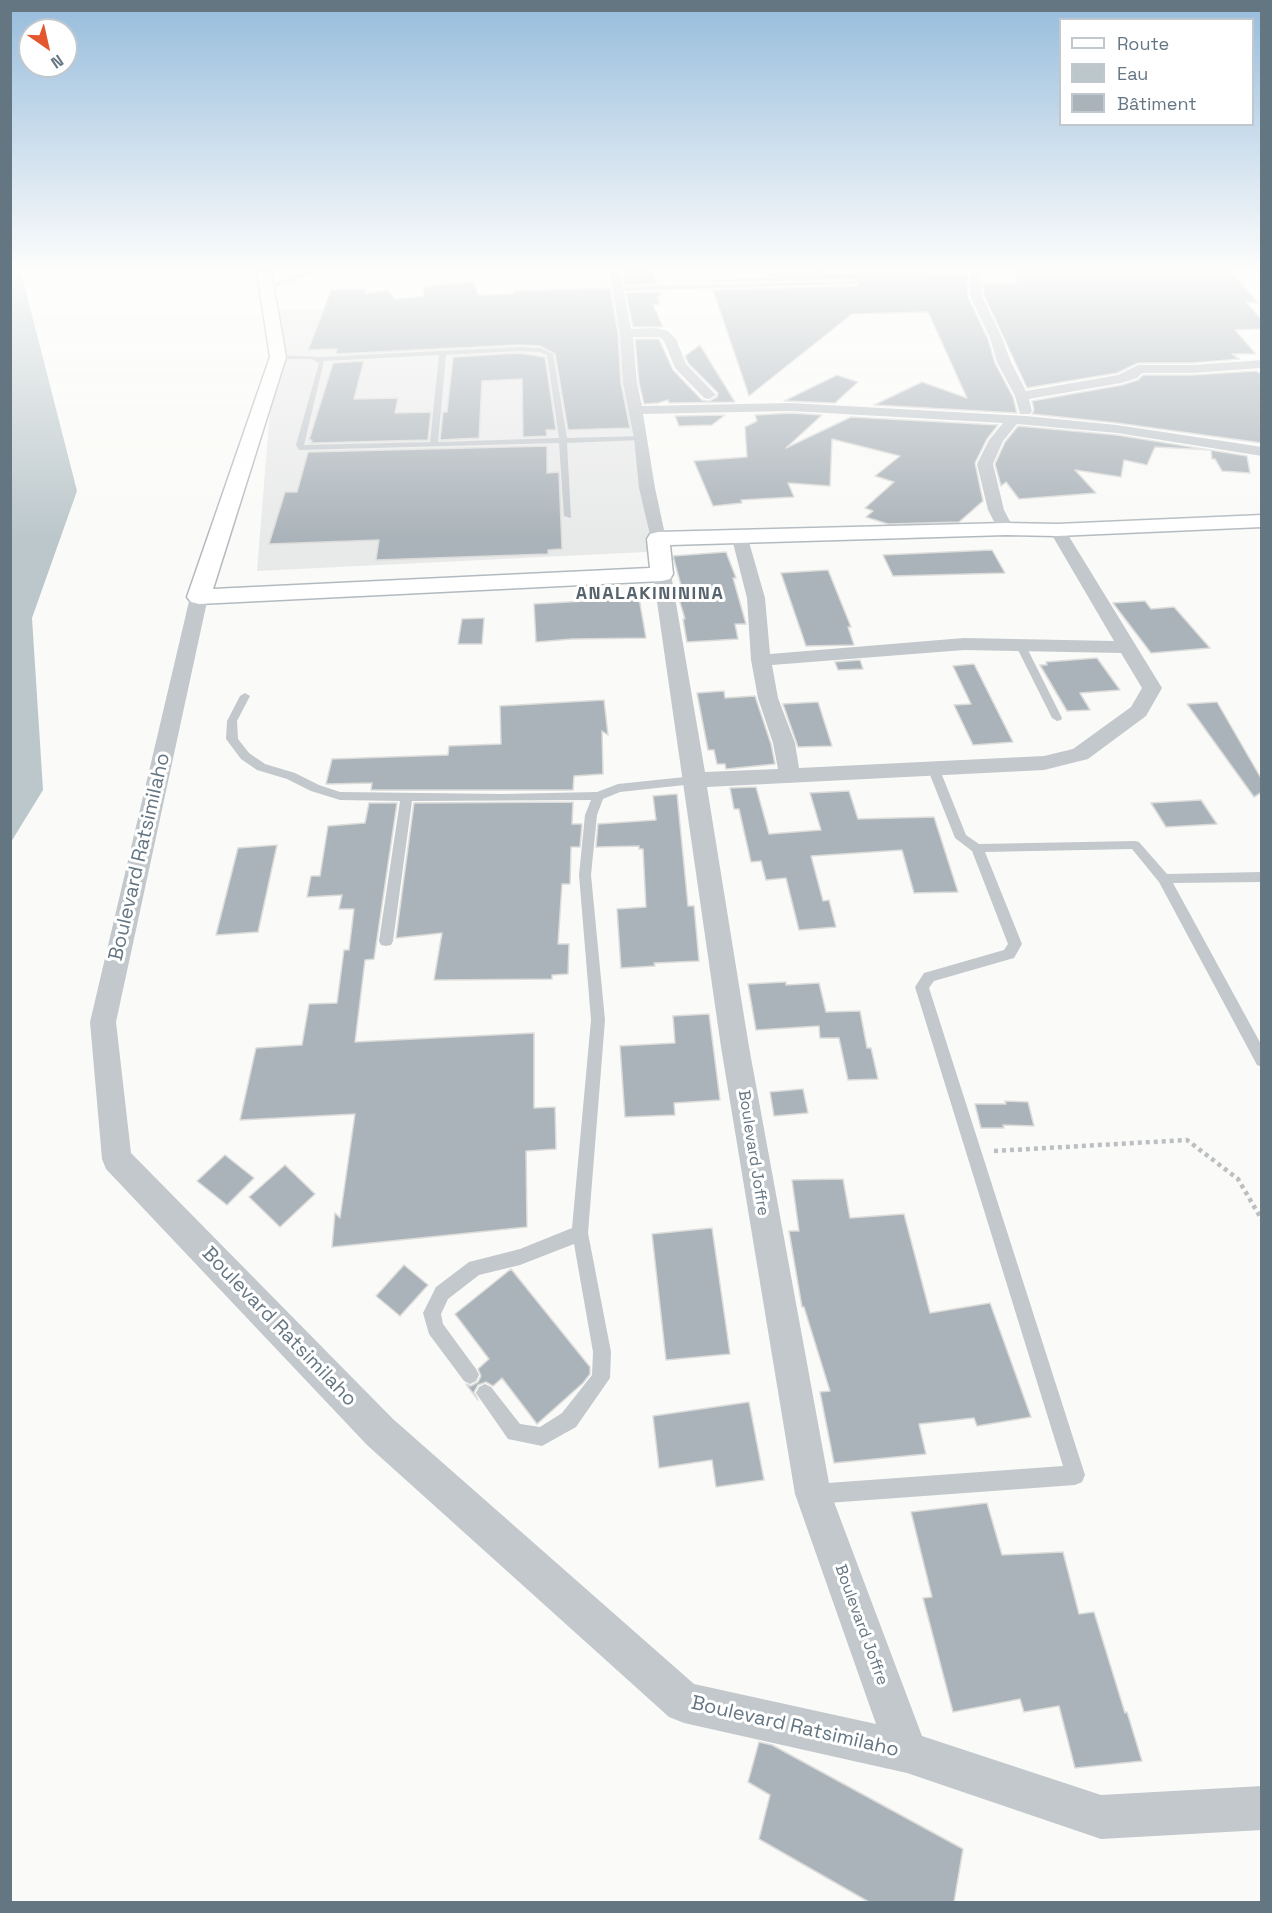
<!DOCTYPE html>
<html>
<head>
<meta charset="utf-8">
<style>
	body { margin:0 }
	#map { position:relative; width:1272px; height:1913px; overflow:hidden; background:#fafaf8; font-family:"Space Grotesk",sans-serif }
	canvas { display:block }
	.frame { position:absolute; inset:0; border:12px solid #657683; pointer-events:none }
	.legend { position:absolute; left:1059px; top:18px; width:195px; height:108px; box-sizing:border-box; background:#fff; border:2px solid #c1c8cd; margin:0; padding:8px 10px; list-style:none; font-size:18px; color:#657683 }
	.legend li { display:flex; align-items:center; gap:12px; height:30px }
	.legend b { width:30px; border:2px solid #c1c8cd }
	.north { position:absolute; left:18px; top:18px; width:60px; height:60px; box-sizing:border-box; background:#fff; border:2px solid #c1c8cd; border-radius:50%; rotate:146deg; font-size:16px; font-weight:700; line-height:24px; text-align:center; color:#657683 }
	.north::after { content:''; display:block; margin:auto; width:21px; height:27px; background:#e4572e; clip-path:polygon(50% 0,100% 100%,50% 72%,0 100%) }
</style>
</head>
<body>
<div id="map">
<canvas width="1272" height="1913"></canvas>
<div class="frame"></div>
<ul class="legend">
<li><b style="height:8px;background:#fff"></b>Route</li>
<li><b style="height:16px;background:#bbc7cb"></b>Eau</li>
<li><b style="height:16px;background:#aab3b9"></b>Bâtiment</li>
</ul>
<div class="north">N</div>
</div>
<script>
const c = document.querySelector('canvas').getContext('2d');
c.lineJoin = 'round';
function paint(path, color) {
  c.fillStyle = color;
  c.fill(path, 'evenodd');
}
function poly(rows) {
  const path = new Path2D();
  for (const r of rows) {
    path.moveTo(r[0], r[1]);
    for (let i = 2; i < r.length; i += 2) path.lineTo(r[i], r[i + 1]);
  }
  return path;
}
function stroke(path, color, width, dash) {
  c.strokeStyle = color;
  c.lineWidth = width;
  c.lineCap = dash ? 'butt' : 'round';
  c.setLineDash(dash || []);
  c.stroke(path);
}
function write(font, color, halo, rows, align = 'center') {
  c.font = font + ' "Space Grotesk",sans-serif';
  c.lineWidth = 6;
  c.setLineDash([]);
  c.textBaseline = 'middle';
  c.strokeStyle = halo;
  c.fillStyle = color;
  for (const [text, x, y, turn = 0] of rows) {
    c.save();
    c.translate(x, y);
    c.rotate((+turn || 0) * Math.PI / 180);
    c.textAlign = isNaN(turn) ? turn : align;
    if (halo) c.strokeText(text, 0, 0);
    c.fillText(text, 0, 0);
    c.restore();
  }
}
paint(poly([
	[614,305,639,411,666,551,257,571,278,310]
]), '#e8e9e9');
paint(poly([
	[10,272,21,272,77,491,32,618,43,790,11,842]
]), '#bbc7cb');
const building = poly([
	[622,272,653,272,657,284,625,285,622,272],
	[816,272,829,272,830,274,928,272,929,274,967,275,968,297,988,339,995,363,1013,397,1017,413,874,405,922,382,967,398,928,312,852,314,749,396,713,290,857,286,859,283,855,279,711,282,710,280,772,278,769,274,816,272],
	[1016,272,1231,272,1258,303,1246,302,1262,320,1262,329,1235,330,1256,354,1232,354,1240,359,1192,363,1138,363,1117,373,1027,388,984,295,983,283,1017,284,1016,272],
	[473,282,478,295,514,294,514,291,610,288,618,333,621,383,630,428,568,430,555,354,540,346,519,345,336,354,337,349,308,350,331,290,366,289,365,294,387,290,395,299,424,296,423,287,432,287,431,285,473,282],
	[660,292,661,296,657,296,660,304,653,305,663,327,633,327,626,293,660,292],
	[635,339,659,339,673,370,702,400,709,401,717,397,718,393,688,363,685,356,700,345,735,402,669,403,668,400,658,403,644,404,639,383,635,339],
	[519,353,545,357,556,430,546,430,547,436,523,437,522,379,482,381,479,438,440,440,443,412,447,412,453,357,519,353],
	[364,361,354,399,398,398,395,413,431,412,428,440,311,443,312,440,309,440,333,363,364,361],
	[1256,371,1262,374,1262,443,1117,423,1032,414,1034,410,1032,401,1122,385,1138,380,1143,375,1192,375,1256,371],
	[837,375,858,382,835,403,784,401,837,375],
	[791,413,822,415,786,448,851,417,998,425,987,439,975,463,983,501,959,522,888,524,866,517,873,511,865,508,894,482,875,476,900,456,832,439,830,486,788,483,794,497,741,500,742,503,713,506,694,461,747,457,745,427,757,421,755,415,791,413],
	[725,415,712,425,679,426,675,416,725,415],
	[1018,426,1117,435,1247,456,1250,473,1222,471,1215,459,1212,459,1211,450,1155,447,1147,465,1124,460,1121,477,1075,470,1096,493,1019,499,1006,482,1001,486,995,464,1005,442,1018,426],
	[547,446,547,473,559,472,562,549,548,550,548,554,376,560,379,540,269,544,285,492,297,492,308,452,547,446],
	[992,550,1005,573,893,576,883,555,992,550],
	[726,552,736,578,733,578,746,624,735,624,738,639,687,642,683,619,685,619,676,589,682,589,673,556,726,552],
	[828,570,851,627,848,627,854,645,806,646,781,573,828,570],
	[639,598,646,638,572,639,536,642,534,604,639,598],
	[1145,601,1151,609,1174,607,1210,648,1151,653,1113,603,1145,601],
	[484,618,482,644,458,644,462,619,484,618],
	[1097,658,1120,690,1080,693,1090,710,1067,711,1040,665,1047,665,1046,662,1097,658],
	[860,660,863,669,838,670,835,662,860,660],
	[974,664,1013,742,973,745,954,705,971,704,953,666,974,664],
	[724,691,725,698,755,696,771,744,775,764,726,769,725,764,717,764,714,750,708,750,697,693,724,691],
	[604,700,608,735,602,731,603,774,574,776,573,790,371,790,372,783,326,784,332,759,448,755,449,746,501,744,500,706,604,700],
	[818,702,832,746,798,747,783,704,818,702],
	[1217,702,1262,780,1262,792,1254,797,1187,704,1217,702],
	[756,787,769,834,821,830,810,793,849,791,858,819,934,817,958,892,914,893,902,850,811,856,823,901,829,900,836,927,799,930,786,878,766,880,761,861,751,862,739,809,734,809,730,788,756,787],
	[677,794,688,906,694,906,699,961,654,963,655,966,621,968,617,909,646,907,643,849,639,849,639,846,596,847,598,824,656,820,653,796,677,794],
	[1201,800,1217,824,1166,827,1151,803,1201,800],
	[573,802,572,824,582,824,580,847,571,847,570,884,562,884,558,944,569,944,568,974,552,975,552,979,434,980,442,933,396,938,414,803,573,802],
	[369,803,397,803,374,959,365,960,355,1042,534,1033,534,1108,555,1107,556,1149,526,1151,527,1227,332,1247,335,1213,340,1218,355,1114,240,1120,256,1048,302,1045,309,1004,337,1003,344,950,349,950,354,909,339,909,342,895,307,897,311,876,320,876,328,826,365,823,369,803],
	[277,845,258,932,216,935,238,848,277,845],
	[786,982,786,985,819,983,826,1012,860,1011,867,1048,871,1048,878,1079,848,1080,839,1038,820,1038,819,1026,756,1030,748,984,786,982],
	[709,1014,720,1100,674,1103,675,1115,625,1117,620,1046,675,1043,673,1016,709,1014],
	[803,1089,808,1113,774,1116,770,1092,803,1089],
	[1005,1101,1028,1102,1034,1126,1003,1125,1004,1128,981,1128,975,1104,1006,1104,1005,1101],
	[225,1155,254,1178,227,1205,197,1181,225,1155],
	[285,1165,315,1194,280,1227,249,1197,285,1165],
	[843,1179,850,1218,904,1214,930,1313,990,1303,1031,1417,977,1426,974,1418,919,1424,926,1454,834,1463,820,1392,830,1391,804,1307,802,1307,789,1231,799,1231,792,1180,843,1179],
	[712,1228,730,1354,666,1360,652,1234,712,1228],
	[404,1265,428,1285,400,1316,376,1296,404,1265],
	[511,1269,590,1367,590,1374,583,1383,537,1424,502,1378,493,1386,486,1382,478,1385,474,1392,478,1400,466,1384,471,1386,478,1382,481,1376,478,1369,489,1359,455,1314,511,1269],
	[749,1402,764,1480,716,1487,712,1460,659,1468,653,1416,749,1402],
	[987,1503,1002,1555,1063,1552,1079,1614,1094,1612,1125,1713,1127,1712,1142,1761,1075,1768,1059,1706,1024,1712,1020,1699,953,1712,923,1598,932,1597,911,1512,987,1503],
	[759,1742,772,1745,963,1849,954,1902,869,1902,759,1839,770,1795,748,1782,759,1742]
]);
paint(building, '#aab3b9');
stroke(building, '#dcdcda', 1.5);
const secondary = poly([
	[257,272,271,272,286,357,213,589,650,568,647,539,650,534,658,532,1006,523,1057,524,1262,515,1262,527,1057,536,1006,535,670,545,673,574,670,579,662,581,199,604,191,602,187,597,270,357,257,272]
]);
stroke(secondary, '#b3babf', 3);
stroke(poly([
	[994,1151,1187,1140,1238,1179,1262,1220]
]), '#bbbfc2', 4.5, [4, 4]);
paint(poly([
	[307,272,314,272,293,281,265,289,262,287,307,272],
	[855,281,857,284,616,291,613,289,616,287,855,281],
	[519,347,540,348,553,354,567,438,641,436,645,438,641,440,567,443,571,518,564,516,559,443,299,450,296,445,319,363,312,359,278,359,275,357,278,355,320,357,519,347],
	[519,351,539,352,547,355,559,438,438,442,446,355,519,351],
	[439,355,430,442,304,445,324,361,439,355],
	[1021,643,1026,646,1062,718,1061,720,1057,721,1052,718,1016,646,1021,643],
	[245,693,250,696,237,721,238,739,249,753,265,764,295,773,319,785,340,792,503,794,597,792,618,784,694,776,700,780,694,784,620,792,603,799,597,815,591,875,605,1020,588,1233,611,1352,610,1378,576,1427,542,1446,508,1439,476,1393,479,1387,485,1384,491,1387,520,1424,540,1427,562,1413,592,1375,593,1352,574,1244,520,1265,479,1275,448,1299,441,1314,443,1324,476,1369,479,1375,476,1381,470,1384,464,1381,429,1334,423,1313,436,1287,469,1262,520,1249,572,1228,591,1020,579,875,585,815,591,800,412,801,393,941,391,945,386,946,381,945,379,941,400,801,340,800,311,791,287,779,257,770,241,759,226,739,227,721,240,696,245,693],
	[934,766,940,770,966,835,979,844,1135,841,1139,842,1167,874,1262,872,1262,882,1173,883,1262,1046,1262,1067,1257,1065,1159,882,1132,849,985,852,1022,944,1014,958,934,981,929,988,1085,1475,1082,1482,1075,1485,814,1504,807,1501,804,1494,807,1487,814,1484,1063,1466,915,987,924,973,1004,950,1008,944,972,851,955,838,928,770,934,766]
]), '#c3c8cc');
paint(poly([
	[609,272,620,272,631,329,656,328,668,331,676,339,686,364,716,395,709,399,704,398,675,368,664,341,660,337,633,337,637,383,642,406,791,403,1026,416,1117,425,1262,447,1262,456,1117,433,1017,424,1003,441,993,464,1004,510,1014,529,1006,534,1000,533,988,510,977,464,989,440,1003,423,791,411,643,414,655,488,666,539,664,543,652,543,639,488,634,438,623,383,620,333,609,272],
	[969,272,980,272,982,296,1002,338,1011,362,1026,391,1118,375,1138,365,1192,365,1262,360,1262,368,1192,373,1142,373,1137,378,1121,383,1029,399,1032,411,1030,414,1020,414,1015,396,997,362,990,338,970,296,969,272],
	[1057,525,1065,530,1162,688,1146,716,1088,759,1044,770,707,787,749,1047,831,1494,922,1736,1101,1795,1262,1786,1262,1830,1101,1839,907,1773,684,1723,669,1717,367,1445,106,1169,102,1159,90,1022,190,597,193,593,199,592,205,593,208,597,116,1022,131,1153,393,1419,694,1684,876,1724,795,1494,721,1047,653,574,656,570,662,569,668,570,671,574,705,772,778,769,773,743,758,698,751,660,747,598,731,535,733,531,745,531,747,535,765,598,770,654,964,638,1114,641,1049,530,1057,525],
	[964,650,1121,653,1142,688,1131,707,1073,749,1044,756,799,768,795,743,778,698,772,665,964,650]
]), '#c3c8cc');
paint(secondary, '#fff');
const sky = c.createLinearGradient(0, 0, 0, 539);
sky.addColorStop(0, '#96bcdc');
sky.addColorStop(0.5, '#fdfdfc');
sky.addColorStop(1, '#fdfdfc00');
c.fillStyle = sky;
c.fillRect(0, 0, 1272, 539);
write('16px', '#657683', '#fff', [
	["Boulevard Joffre",753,1153,81],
	["Boulevard Joffre",861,1625,70]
]);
c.letterSpacing = '1.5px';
write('bold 18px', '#57646e', '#fff', [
	["ANALAKINININA",650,594]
]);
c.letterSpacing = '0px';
write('20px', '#657683', '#fff', [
	["Boulevard Ratsimilaho",140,857,-77],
	["Boulevard Ratsimilaho",279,1327,46],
	["Boulevard Ratsimilaho",795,1727,13]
]);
</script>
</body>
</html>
